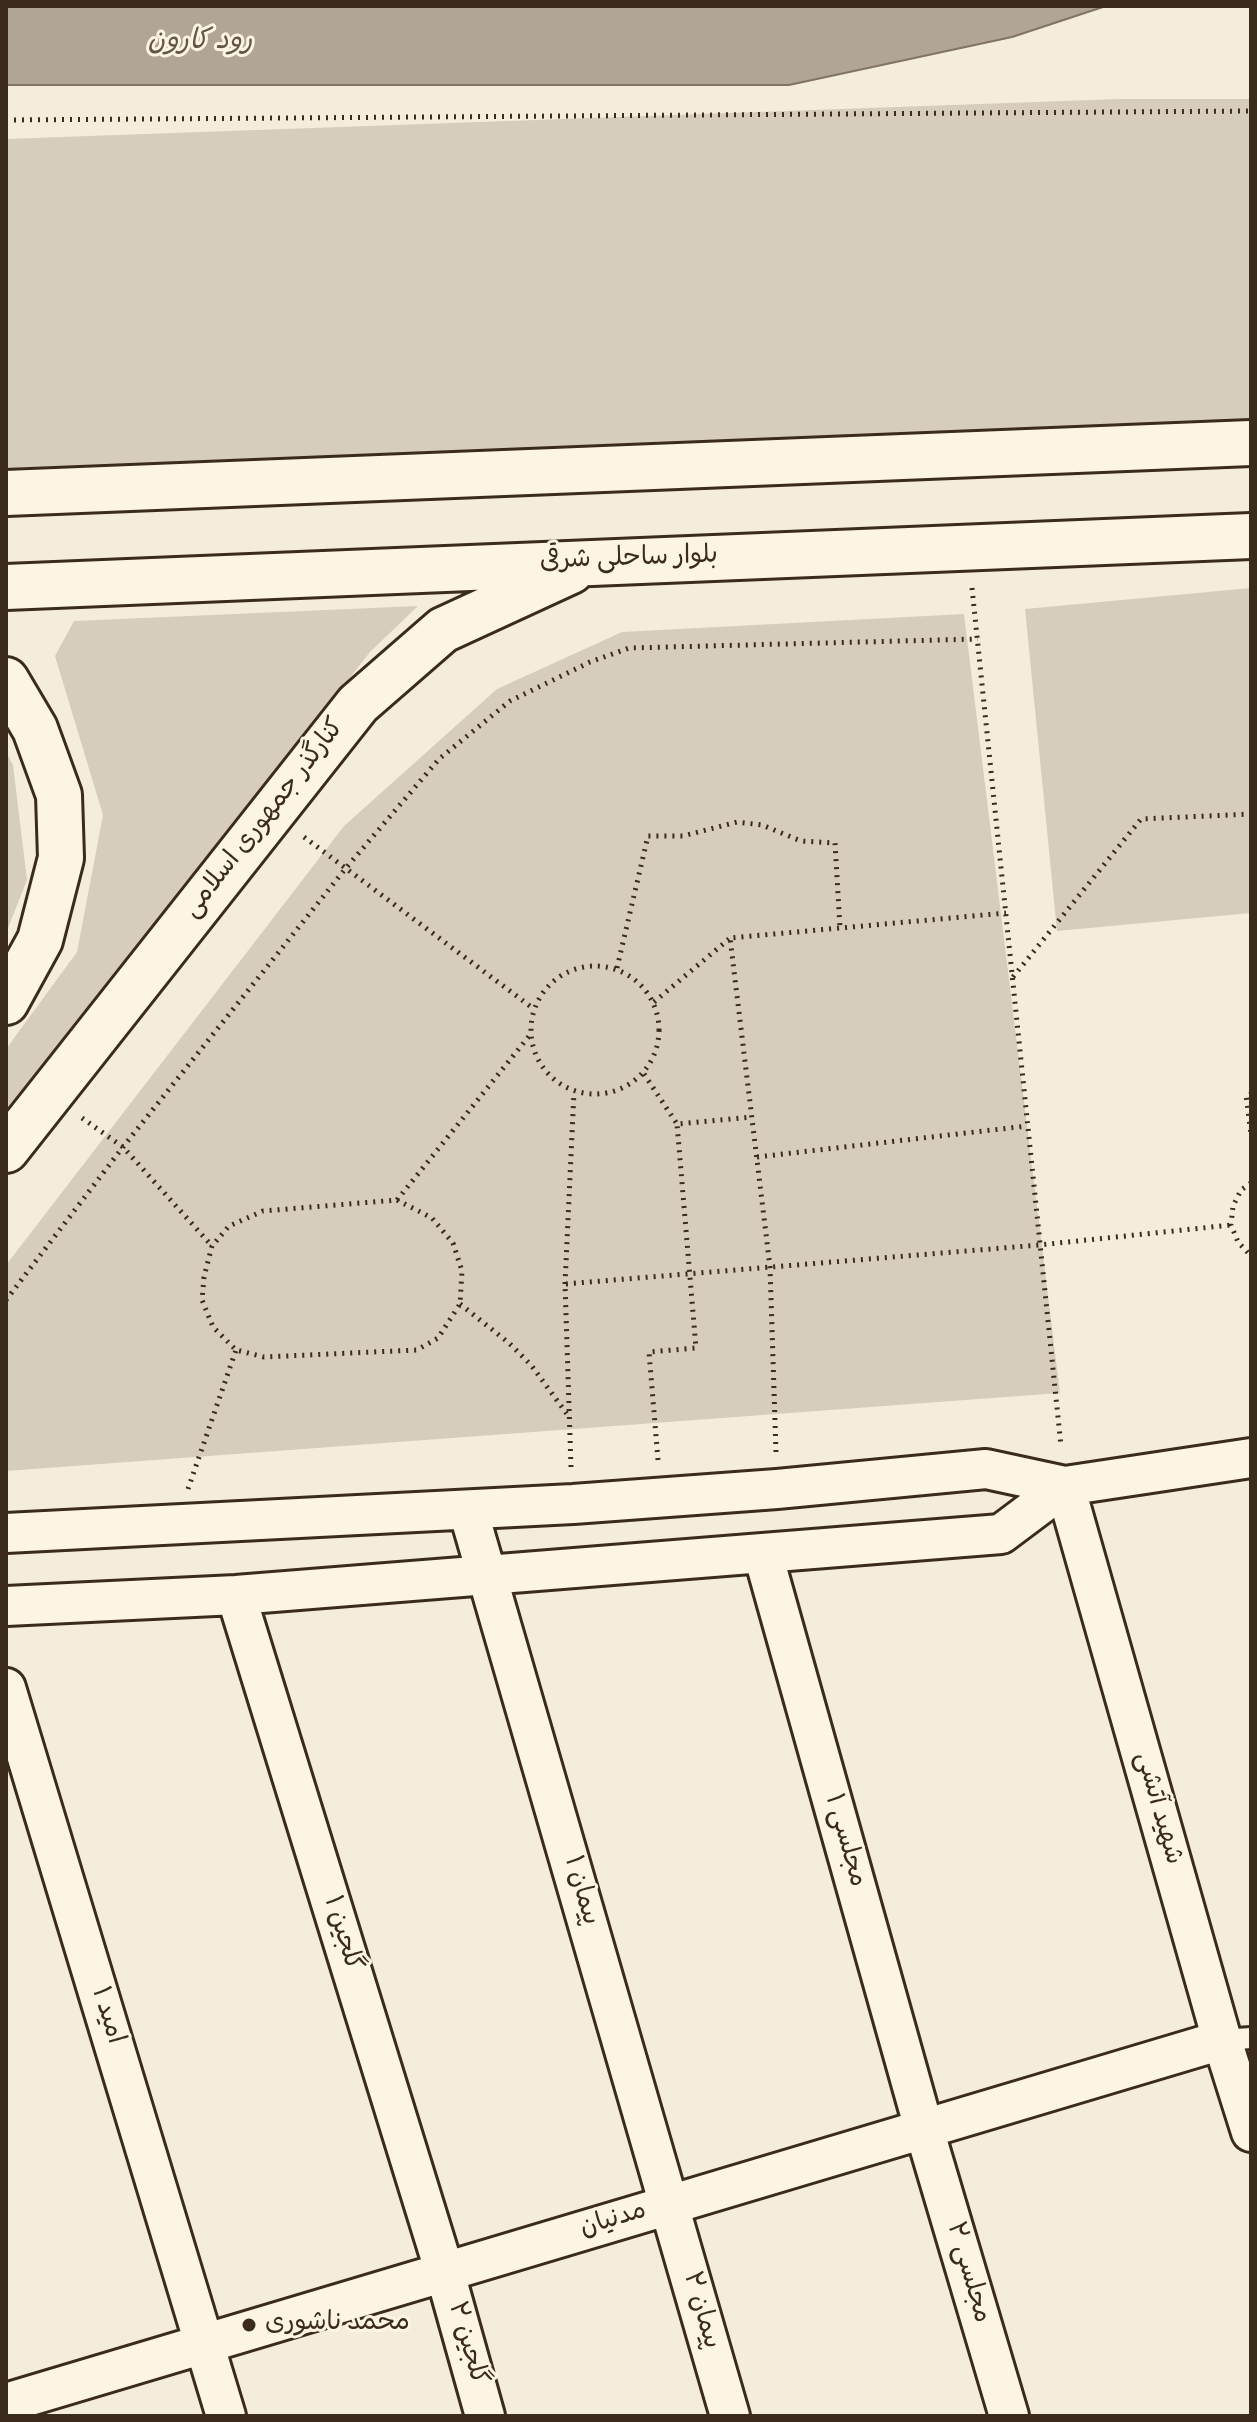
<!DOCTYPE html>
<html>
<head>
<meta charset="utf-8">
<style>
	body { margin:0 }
	#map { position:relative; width:1257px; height:2422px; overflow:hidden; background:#f4eddd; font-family:Dekko,sans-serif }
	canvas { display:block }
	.frame { position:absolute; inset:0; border:8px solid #3b2a1e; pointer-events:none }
</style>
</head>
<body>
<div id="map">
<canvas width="1257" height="2422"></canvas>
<div class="frame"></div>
</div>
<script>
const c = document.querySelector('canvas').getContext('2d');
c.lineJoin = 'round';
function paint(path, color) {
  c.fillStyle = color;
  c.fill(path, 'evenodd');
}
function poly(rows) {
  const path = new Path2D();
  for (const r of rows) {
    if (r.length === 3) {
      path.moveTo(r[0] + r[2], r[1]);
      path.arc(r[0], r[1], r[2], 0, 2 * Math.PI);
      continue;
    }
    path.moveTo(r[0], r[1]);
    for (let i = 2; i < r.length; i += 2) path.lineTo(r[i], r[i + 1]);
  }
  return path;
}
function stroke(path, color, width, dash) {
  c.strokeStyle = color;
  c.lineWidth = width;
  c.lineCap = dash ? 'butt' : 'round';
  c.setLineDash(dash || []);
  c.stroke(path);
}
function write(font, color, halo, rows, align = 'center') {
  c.font = font + ' Dekko,"Playpen Sans Arabic",sans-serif';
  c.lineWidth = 6;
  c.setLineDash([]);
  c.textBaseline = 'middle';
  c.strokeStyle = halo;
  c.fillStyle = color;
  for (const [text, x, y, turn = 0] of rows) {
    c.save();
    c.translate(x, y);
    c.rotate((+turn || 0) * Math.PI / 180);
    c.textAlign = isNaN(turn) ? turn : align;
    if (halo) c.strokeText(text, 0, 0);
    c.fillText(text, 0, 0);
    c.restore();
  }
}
paint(poly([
	[1119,99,1251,99,1251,444,6,493,6,139],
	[1251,588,1251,913,1057,931,1025,609],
	[418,606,370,652,6,1115,6,1049,77,952,103,815,55,656,74,621],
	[964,614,1060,1393,6,1471,6,1265,344,826,497,689,622,632],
	[6,752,13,765,27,880,6,933]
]), '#d6cdbd');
const water = poly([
	[6,6,1106,6,1012,37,789,85,6,85,6,6]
]);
paint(water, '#b0a596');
stroke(water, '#817466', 2);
const lane = poly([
	[1222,2040,1251,2038]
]);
const street = poly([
	[1065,1486,1222,2040,1251,2132],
	[468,1510,730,2416],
	[6,1533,573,1504,777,1489,986,1469,1065,1486,1251,1458],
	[763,1554,924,2129,1009,2416],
	[236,1595,445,2273,485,2416],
	[6,1606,236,1595,1001,1534,1065,1486],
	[6,1688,226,2416],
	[6,2403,1222,2040]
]);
const secondary = poly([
	[6,493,1251,443],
	[6,587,1251,536],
	[6,1150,358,704,443,630,571,571]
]);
const highway = poly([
	[6,680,35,729,59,795,61,858,40,940,6,1002]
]);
stroke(lane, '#3b2a1e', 26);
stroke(street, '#3b2a1e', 44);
stroke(secondary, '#3b2a1e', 50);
stroke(highway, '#3b2a1e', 50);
stroke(poly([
	[6,120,1251,111],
	[972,588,1061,1446],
	[304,837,534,1009],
	[595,1030,64],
	[617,968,648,836,683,836,737,822,762,825,801,841,835,843,840,928],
	[1013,977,1141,819,1251,814],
	[654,1002,729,939],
	[644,1074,677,1124],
	[1251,1094,1246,1095,1251,1134],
	[82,1118,123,1147,212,1246],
	[757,1157,1027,1126],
	[1251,1183,1241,1190,1233,1206,1231,1225,1238,1242,1251,1256],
	[397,1200,432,1218,453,1243,462,1271,460,1304,438,1338,417,1350,264,1357,236,1350,213,1327,202,1300,204,1277,212,1246,229,1226,263,1211,397,1200],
	[397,1200,530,1035],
	[565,1284,574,1092],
	[6,1300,123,1147,346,868,439,759,510,701,590,662,629,648,978,639],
	[460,1304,509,1343,531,1365,567,1414],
	[776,1452,770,1267,730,938,1006,913],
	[658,1460,649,1352,696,1348,677,1124,752,1117],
	[571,1467,565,1284,1039,1245,1231,1225],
	[188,1489,236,1350]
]), '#3b2a1e', 5, [2, 6]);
stroke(lane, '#fcf5e5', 20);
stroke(street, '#fcf5e5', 38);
stroke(secondary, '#fcf5e5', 44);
stroke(highway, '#fcf5e5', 44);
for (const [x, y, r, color] of [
	[249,2325,8,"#3b2a1e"]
]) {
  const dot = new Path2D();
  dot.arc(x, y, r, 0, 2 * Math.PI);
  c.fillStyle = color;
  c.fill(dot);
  stroke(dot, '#fcf5e5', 3);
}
write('26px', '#3b2a1e', '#fcf5e5', [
	["بلوار ساحلی شرقی",629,561,-2],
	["کنارگذر جمهوری اسلامی",266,820,-52],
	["شهید آتشی",1156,1809,74],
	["مجلسی ۱",843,1841,74],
	["پیمان ۱",579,1891,74],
	["گلجین ۱",340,1934,73],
	["امید ۱",105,2016,73],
	["مدنیان",614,2222,-17],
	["مجلسی ۲",966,2273,74],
	["پیمان ۲",699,2311,74],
	["گلجین ۲",465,2344,74]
]);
write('26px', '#3b2a1e', '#fcf5e5', [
	["محمد ناشوری",265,2325]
], 'left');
write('italic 28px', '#645548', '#fcf5e5', [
	["رود کارون",200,44]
]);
</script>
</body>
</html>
